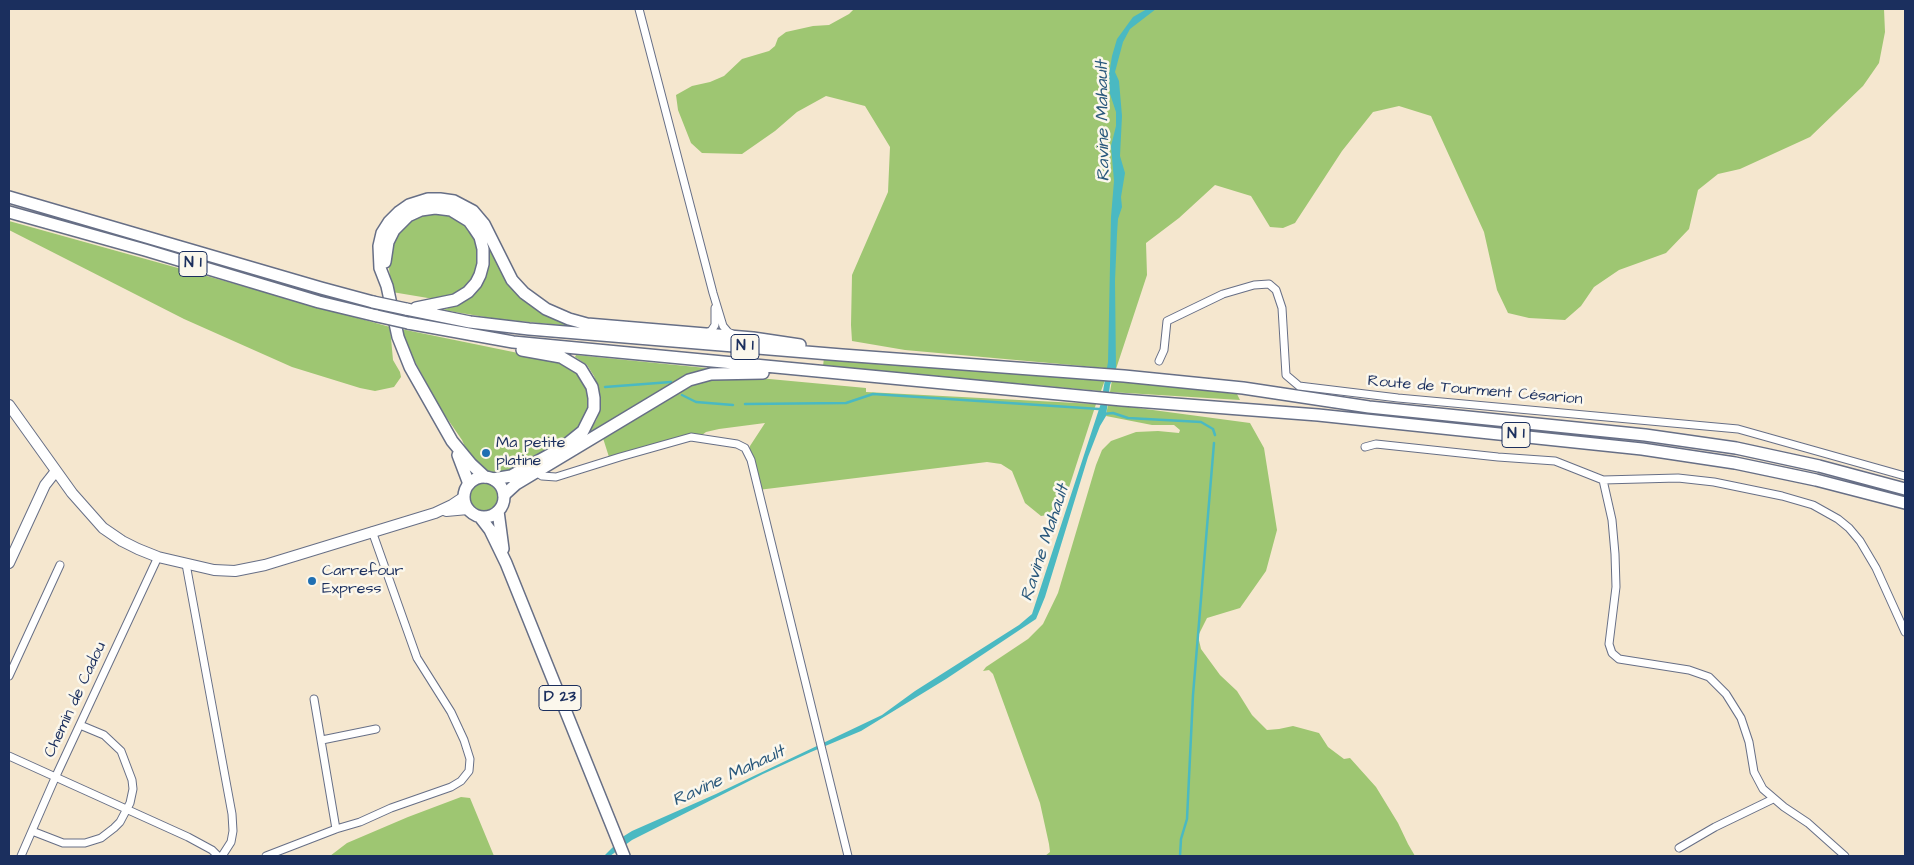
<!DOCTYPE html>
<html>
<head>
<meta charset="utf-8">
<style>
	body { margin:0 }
	#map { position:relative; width:1914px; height:865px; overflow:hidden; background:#f5e7cf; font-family:"Architects Daughter",sans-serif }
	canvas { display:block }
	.frame { position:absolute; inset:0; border:10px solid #1b2f5e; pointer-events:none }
</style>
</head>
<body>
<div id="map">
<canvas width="1914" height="865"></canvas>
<div class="frame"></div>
</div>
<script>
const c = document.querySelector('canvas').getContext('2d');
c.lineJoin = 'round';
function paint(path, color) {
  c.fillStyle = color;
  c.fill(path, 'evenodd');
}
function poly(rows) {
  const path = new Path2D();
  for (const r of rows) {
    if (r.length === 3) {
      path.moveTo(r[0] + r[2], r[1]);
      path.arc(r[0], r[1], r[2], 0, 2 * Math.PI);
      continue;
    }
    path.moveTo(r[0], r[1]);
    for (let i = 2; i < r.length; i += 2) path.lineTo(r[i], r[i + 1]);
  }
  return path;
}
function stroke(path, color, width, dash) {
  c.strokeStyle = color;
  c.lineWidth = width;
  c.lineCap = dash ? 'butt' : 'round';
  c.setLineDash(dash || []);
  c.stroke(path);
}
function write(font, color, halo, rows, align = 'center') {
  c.font = font + ' "Architects Daughter",sans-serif';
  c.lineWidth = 5;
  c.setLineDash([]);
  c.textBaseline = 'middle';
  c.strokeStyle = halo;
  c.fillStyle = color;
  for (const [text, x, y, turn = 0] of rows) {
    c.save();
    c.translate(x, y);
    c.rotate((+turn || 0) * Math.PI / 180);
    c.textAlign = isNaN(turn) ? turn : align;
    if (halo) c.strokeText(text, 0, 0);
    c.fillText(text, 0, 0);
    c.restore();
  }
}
paint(poly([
	[854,9,1884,9,1885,32,1879,63,1863,86,1810,137,1740,169,1718,174,1698,190,1689,229,1666,253,1619,270,1594,287,1581,306,1565,320,1529,318,1508,313,1497,290,1484,232,1431,116,1399,106,1373,112,1342,151,1295,223,1283,228,1270,227,1251,196,1215,185,1179,218,1146,243,1147,275,1116,369,905,350,852,341,851,325,852,275,888,192,890,147,865,106,826,96,797,112,775,131,742,154,702,153,691,143,678,110,676,95,692,86,710,82,724,76,742,59,769,51,775,46,778,38,786,32,813,26,829,25,849,14],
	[427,210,459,215,481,248,473,281,455,296,434,299,392,292,388,261,398,228],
	[9,221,390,327,393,360,400,372,401,377,394,387,375,391,360,388,292,367,184,319,9,230],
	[489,246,510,281,582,327,497,319,443,310,462,303,477,289,483,282,488,270],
	[401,329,562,362,580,371,591,401,584,425,552,449,538,454,513,470,492,472,480,468,470,458,462,440,442,411,414,360],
	[576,355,706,368,706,370,683,379,590,433,589,432,597,419,599,408,599,392,594,376,587,365,575,357],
	[824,358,877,364,1105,380,1101,391,823,366],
	[748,377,866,388,866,392,1096,404,1062,509,1053,514,1041,516,1025,503,1012,471,1001,464,987,462,758,490,749,456,750,446,765,423,719,429,706,432,702,435,686,436,609,457,602,435,682,389,705,379],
	[1112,380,1237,394,1240,400,1110,392],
	[1108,404,1250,423,1264,448,1277,530,1266,571,1240,608,1207,618,1198,636,1201,649,1220,675,1237,691,1252,715,1267,730,1279,729,1293,726,1319,733,1328,747,1344,759,1350,758,1376,787,1398,823,1408,844,1415,856,1045,856,1050,852,1049,844,1040,803,993,674,989,670,983,671,986,667,1028,639,1043,624,1058,593,1096,465,1102,450,1111,441,1136,432,1158,431,1179,433,1180,430,1174,425,1152,425,1106,416],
	[484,497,16],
	[461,797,470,798,494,856,330,856,347,843,408,817]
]), '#9ec672');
paint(poly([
	[1147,9,1156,9,1130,29,1123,42,1115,72,1119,81,1122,116,1120,156,1125,173,1121,197,1122,207,1118,219,1117,234,1115,281,1116,369,1110,385,1106,416,1100,426,1088,457,1045,597,1036,619,946,679,861,731,811,752,763,774,632,840,610,856,604,856,624,836,632,831,716,794,882,715,915,691,1019,625,1032,614,1101,403,1108,362,1111,217,1114,181,1111,146,1116,126,1116,112,1110,94,1109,75,1112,56,1117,39,1133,17]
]), '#4ab9c2');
stroke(poly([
	[605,387,671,382],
	[682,395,696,402,733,405],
	[745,404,846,403,873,394,1099,409],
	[1103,414,1113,413,1128,418,1201,422,1213,429,1215,435],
	[1180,856,1181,839,1187,819,1193,695,1214,443]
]), '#4ab9c2', 2.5);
const minor = poly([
	[639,9,713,293,723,326,728,332,734,335],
	[706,333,711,331,715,325,715,308],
	[1159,361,1164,350,1167,321,1223,294,1254,285,1269,284,1276,290,1282,308,1286,375,1299,386,1398,398,1738,429,1905,476],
	[1365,447,1376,444,1498,457,1555,461,1603,480,1678,478,1714,482,1782,496,1813,505,1838,519,1849,528,1860,541,1876,568,1905,632],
	[536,472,542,476,556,477,620,457,691,437,737,444,745,448,751,460,848,856],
	[1603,480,1612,520,1615,554,1616,587,1609,644,1612,653,1619,659,1689,670,1709,677,1726,694,1741,718,1749,742,1754,772,1763,789,1784,807,1808,823,1845,856],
	[186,564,232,814,233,831,231,842,222,856],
	[9,676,60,565],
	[314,699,336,829],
	[322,740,376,729],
	[9,756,188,837,212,850,218,856],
	[32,831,63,843,85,843,101,838,114,828,120,822,130,803,133,789,132,780,121,751,104,735,80,725],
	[1679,848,1715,827,1773,799],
	[21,856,55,778,158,557],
	[266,856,336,829,360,822,391,808,451,787,461,781,469,771,470,759,464,740,451,712,417,658,372,531]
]);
const secondary = poly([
	[9,405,72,493,103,528,122,541,138,549,158,557,214,570,235,571,265,565,435,513,452,505,464,497],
	[446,511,468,509],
	[9,563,45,485,56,471]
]);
const primary = poly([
	[484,497,20],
	[498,511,503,549],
	[480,517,490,530,506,563,624,856]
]);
const trunk = poly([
	[9,197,321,288,373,302],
	[9,212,145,250,319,302,377,316],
	[385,262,388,242,394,230,408,216,421,210,435,208,451,210,469,221,474,228,480,237,483,249,483,264,480,275,476,283,468,292,455,300,416,308],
	[406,309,470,322,529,329,842,355,1124,376,1243,388,1369,407,1645,435,1736,448,1819,466,1905,489],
	[408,323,513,342,1122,400,1318,415,1642,449,1735,463,1816,480,1905,503],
	[458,455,469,484],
	[485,477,471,464,452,441,410,367,398,337,387,286,380,268,379,246,382,233,389,222,399,212,409,205,428,199,440,199,454,201,473,211,484,224,512,280,524,293,546,309,569,319,587,324,753,338,800,345],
	[493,479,511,476,562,448,583,431,594,409,594,398,592,387,581,369,561,357,522,350],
	[504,495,516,484,689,380,711,374,763,373]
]);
stroke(minor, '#676f86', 9);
stroke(secondary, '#676f86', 12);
stroke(primary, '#676f86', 14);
stroke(trunk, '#676f86', 14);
stroke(minor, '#fff', 7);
stroke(secondary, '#fff', 10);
stroke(primary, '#fff', 11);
stroke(trunk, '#fff', 11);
const trunkBridge = poly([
	[373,302,406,309],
	[377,316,408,323]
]);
stroke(trunkBridge, '#676f86', 14, []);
stroke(trunkBridge, '#fff', 11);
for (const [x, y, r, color] of [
	[486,453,5,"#1f6fb2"],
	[312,581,5,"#1f6fb2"]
]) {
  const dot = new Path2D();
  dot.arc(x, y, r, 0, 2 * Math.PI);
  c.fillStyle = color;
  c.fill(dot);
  stroke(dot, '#fbf7ec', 2);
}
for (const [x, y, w] of [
	[193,264,28],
	[745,347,28],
	[1516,435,28],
	[560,698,42]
]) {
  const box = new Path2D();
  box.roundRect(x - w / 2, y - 12.5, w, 25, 4);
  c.fillStyle = '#fbf7ec';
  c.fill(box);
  stroke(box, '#1b2f5e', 1);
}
write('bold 15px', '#1b2f5e', null, [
	["N 1",193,264],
	["N 1",745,347],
	["N 1",1516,435],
	["D 23",560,698]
]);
write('16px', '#1b2f5e', '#fbf7ec', [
	["Route de Tourment Césarion",1475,391,5],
	["Chemin de Cadou",76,700,-65]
]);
write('16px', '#1b2f5e', '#fbf7ec', [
	["Ma petite",496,444],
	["platine",496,462],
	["Carrefour",322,572],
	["Express",322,590]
], 'left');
write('italic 18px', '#29587c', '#fbf7ec', [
	["Ravine Mahault",1104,121,-91],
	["Ravine Mahault",1046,543,-72],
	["Ravine Mahault",729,777,-25]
]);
</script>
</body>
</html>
